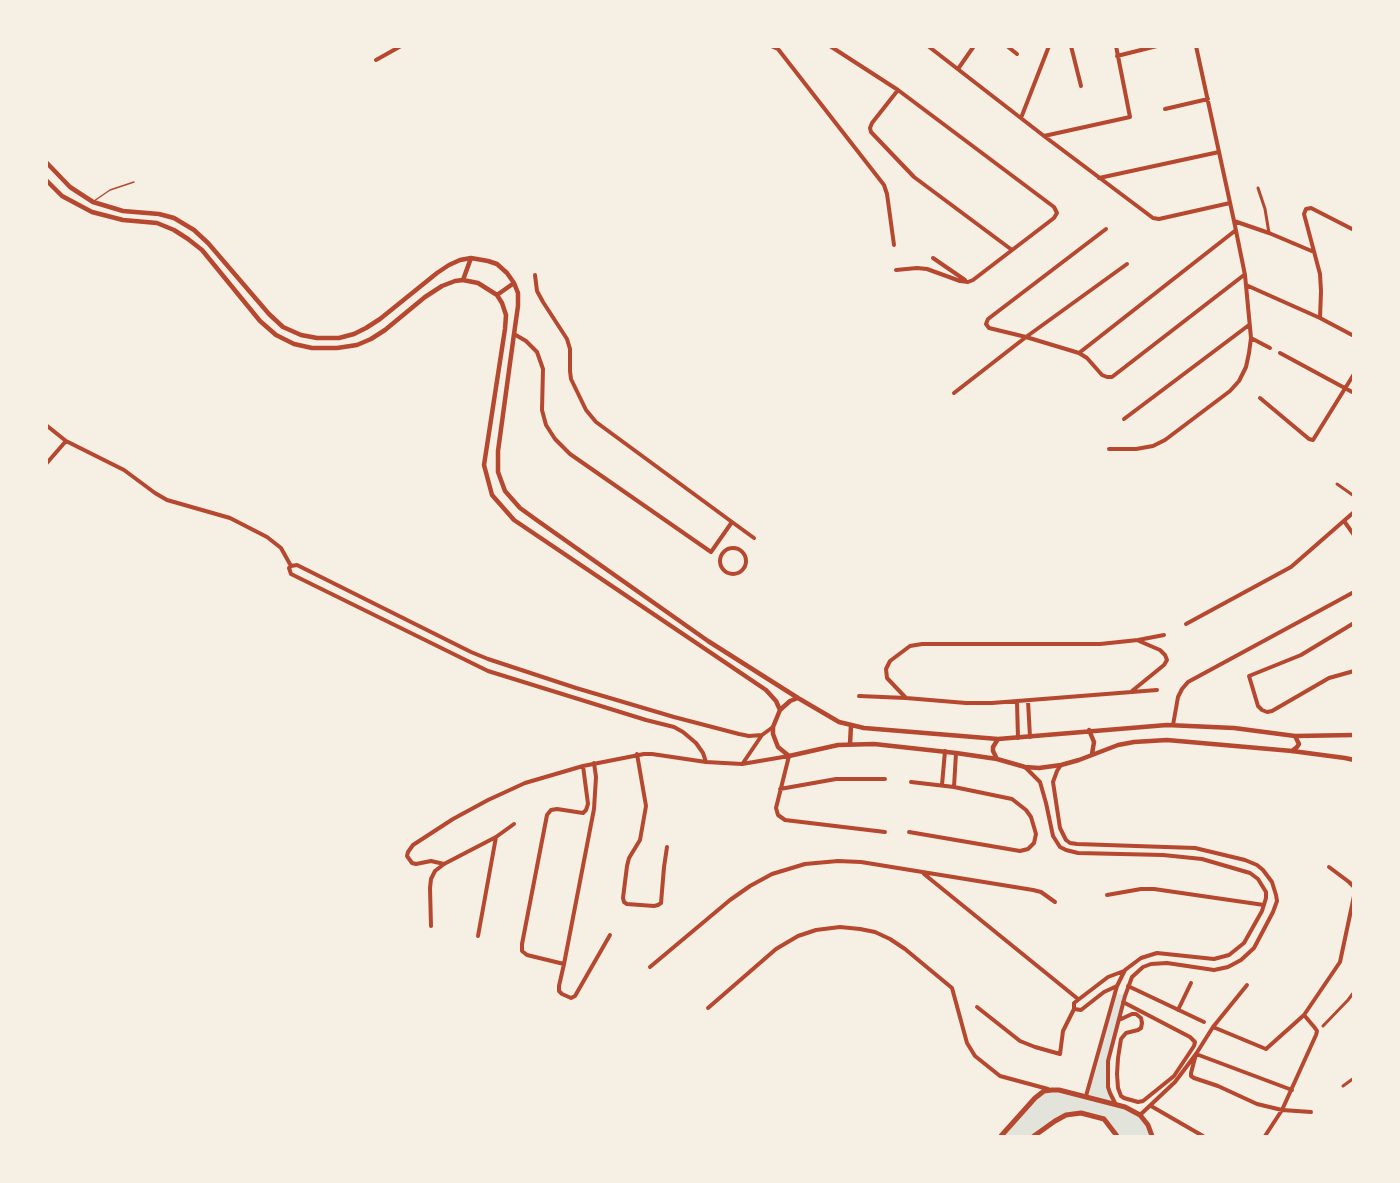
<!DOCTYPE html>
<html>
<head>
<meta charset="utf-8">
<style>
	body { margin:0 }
	#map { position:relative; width:1400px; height:1183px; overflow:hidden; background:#f6efe4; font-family:Jost,sans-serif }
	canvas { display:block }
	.frame { position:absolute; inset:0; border:48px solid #f6efe4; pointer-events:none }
</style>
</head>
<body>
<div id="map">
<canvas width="1400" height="1183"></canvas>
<div class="frame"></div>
</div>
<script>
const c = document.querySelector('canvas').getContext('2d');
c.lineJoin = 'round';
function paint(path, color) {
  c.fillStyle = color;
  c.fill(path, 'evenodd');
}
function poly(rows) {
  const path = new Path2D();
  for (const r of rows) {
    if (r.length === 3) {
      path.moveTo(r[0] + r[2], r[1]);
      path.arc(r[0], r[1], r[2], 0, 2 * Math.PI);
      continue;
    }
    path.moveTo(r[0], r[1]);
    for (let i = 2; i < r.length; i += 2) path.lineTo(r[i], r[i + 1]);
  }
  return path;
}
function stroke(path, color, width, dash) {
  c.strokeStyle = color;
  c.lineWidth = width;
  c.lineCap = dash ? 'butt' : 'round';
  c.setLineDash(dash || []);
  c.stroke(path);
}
paint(poly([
	[1115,993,1125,996,1109,1053,1108,1086,1114,1103,1140,1115,1152,1136,1117,1136,1104,1119,1093,1116,1067,1115,1034,1136,1001,1136,1035,1098,1052,1090,1086,1096]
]), '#e2e4dc');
stroke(poly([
	[94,201,110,190,134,182]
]), '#b5482f', 1.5);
stroke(poly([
	[1258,188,1265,209,1269,233],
	[1337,484,1354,496],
	[1323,1026,1348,1000,1354,992],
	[1343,1086,1354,1078]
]), '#b5482f', 3);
stroke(poly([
	[771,46,778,49,884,185,887,194,894,245],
	[830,46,898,90,1054,207,1057,213,1054,218,973,280,968,282,960,281,927,269,917,268,896,270],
	[928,46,1044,136,1153,218,1159,219,1230,203],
	[1007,46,1017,54],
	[1071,46,1081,86],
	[1117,56,1157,46],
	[376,60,401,46],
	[958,69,974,46],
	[898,90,872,123,870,128,871,132,914,177,1012,250],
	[1165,109,1208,99],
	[1021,118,1049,46],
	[1044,136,1130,117,1116,46],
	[1099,178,1219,152],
	[1234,221,1269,233,1314,252],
	[1106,229,988,319,986,324,989,328,1026,337,1079,353,1087,358,1102,375,1107,377,1112,377,1244,275],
	[933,258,965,280],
	[1246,285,1320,318,1354,336],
	[1320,318,1321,291,1320,274,1304,214,1306,209,1311,208,1354,230],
	[514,334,526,341,537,352,543,369,542,410,546,425,555,439,570,454,711,552,732,522,596,422,586,410,571,379,570,371,570,349,567,339,543,302,537,291,535,275],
	[1251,338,1270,348],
	[1079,353,1236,230],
	[1280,353,1354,393],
	[954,393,1026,337,1127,264],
	[1260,398,1309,439,1313,440,1354,374],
	[1124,419,1249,325],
	[46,425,66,441,124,470,155,493,167,500,230,518,267,537,281,548,291,566,289,568,291,574,488,671,646,720,674,727,683,732,696,743,703,753,706,762],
	[1109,449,1136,449,1153,446,1165,440,1230,391,1239,381,1246,367,1249,353,1251,338,1245,275,1234,221,1196,46],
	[46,464,66,441],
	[1344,521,1354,535],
	[732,522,754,538],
	[733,561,13],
	[291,566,297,565,471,652,488,659,576,688,674,717,739,734,749,736,762,735],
	[1354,623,1301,655,1249,676,1258,706,1262,710,1267,712,1272,711,1329,678,1354,671],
	[1186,624,1291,567,1354,512],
	[1132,691,1164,665,1167,660,1165,655,1160,650,1139,641],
	[859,696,906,698,966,703,992,703,1157,690],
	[906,698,887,678,886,669,890,661,910,646,922,644,1100,644,1138,640,1164,635],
	[1028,701,1030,737],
	[1017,702,1018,738],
	[1173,725,1178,697,1182,689,1188,682,1354,592],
	[637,754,646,806,640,840,629,858,627,866,623,898,624,902,627,904,654,906,658,905,661,903,664,867,667,847],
	[594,763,596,777,594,809,564,964,559,986,559,991,562,994,571,998,575,996,610,935],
	[743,763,762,735,773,727],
	[1061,765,1057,771,1053,782,1060,828,1066,840,1070,843,1077,844,1195,848,1245,860,1257,865,1263,870,1272,882,1276,895,1277,901,1273,912,1254,948,1241,960,1228,967,1214,970,1167,963,1151,964,1143,967,1132,977,1125,996,1108,1061,1108,1087,1110,1093,1115,1103],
	[1025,767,1040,782,1046,803,1053,836,1060,847,1066,850,1078,853,1163,855,1202,859,1250,873,1258,879,1266,892,1266,898,1262,911,1244,943,1229,955,1214,959,1157,953,1141,958,1125,970,1117,986,1086,1096],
	[942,785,945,751],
	[954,787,956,753],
	[780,789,836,779,885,779],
	[909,832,1020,851,1028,849,1034,843,1036,834,1031,817,1026,810,1012,799,954,787,911,782],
	[444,864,431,861,416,864,412,863,407,856,408,852,413,845,453,819,488,800,525,783,583,766,644,754,652,754,706,762,742,764,789,756,776,808,778,815,785,820,885,832],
	[1329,867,1349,882,1354,887],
	[924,874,1078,999],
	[1107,895,1141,889,1154,889,1264,905],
	[431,926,430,888,431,879,435,871,444,864,496,837,514,824],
	[478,936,496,837],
	[564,964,527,955,522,951,522,944,547,815,551,810,557,809,583,813,586,810,588,804,583,766],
	[650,967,730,900,750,886,772,874,805,864,838,861,861,862,1033,890,1041,892,1055,902],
	[1128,986,1204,1022],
	[977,1007,1020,1041,1035,1047,1060,1054,1063,1031,1074,1009,1074,1003,1108,977,1124,971],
	[708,1008,776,949,798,936,816,930,840,927,860,929,875,932,890,939,905,949,952,988,967,1043,975,1056,1000,1076,1048,1089],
	[1074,1009,1081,1010,1104,992,1117,986],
	[1178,1010,1191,983],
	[1119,1020,1132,1014,1136,1014,1141,1018,1142,1023,1141,1028,1138,1030,1126,1033,1121,1039,1118,1058,1117,1074,1118,1088,1121,1096,1124,1098,1138,1102,1143,1101,1174,1076,1194,1046,1195,1042,1190,1037,1123,1002],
	[1213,1027,1266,1049,1304,1015,1340,962,1354,896],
	[1292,1090,1196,1054,1191,1073,1191,1076,1194,1078,1218,1086,1257,1104,1282,1110,1311,1112],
	[1151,1106,1203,1136],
	[1140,1115,1175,1082,1196,1054,1213,1027,1247,985],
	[1265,1136,1282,1110,1316,1035,1317,1031,1315,1028,1304,1015]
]), '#b5482f', 4);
stroke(poly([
	[46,162,70,187,93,202,123,211,159,214,174,218,194,230,208,243,269,314,283,327,301,335,317,338,339,338,354,334,366,328,380,319,437,273,449,265,460,260,471,258,488,261,497,264,507,273,514,283,518,293,518,306,514,334,498,451,498,472,505,491,520,508,538,521,708,641,798,698,839,722,864,728,998,739,1167,725,1234,728,1295,736,1354,735],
	[46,180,62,196,92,212,123,220,157,223,174,230,188,239,202,250,260,321,276,335,294,344,312,348,337,348,357,345,371,339,385,330,425,297,442,286,455,281,463,280,478,283,497,295,502,303,506,315,505,329,484,465,492,495,514,520,766,690,776,701,780,710],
	[463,280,471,258],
	[497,295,514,283],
	[798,698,790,701,780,710,773,727,773,734,778,747,789,756,838,745,874,744,956,753,997,759,1025,767,1039,768,1061,765,1079,760,1118,745,1134,742,1167,740,1292,751,1345,758,1354,760],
	[1089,730,1094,742,1092,754],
	[850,744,851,726],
	[1292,751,1297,747,1299,744,1295,736],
	[997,759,993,751,993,747,998,739]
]), '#b5482f', 4.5);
stroke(poly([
	[1001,1136,1035,1098,1044,1091,1052,1090,1059,1090,1125,1107,1140,1115,1148,1125,1152,1136],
	[1034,1136,1055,1121,1066,1115,1081,1113,1104,1119,1117,1136]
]), '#b5482f', 5);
</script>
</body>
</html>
